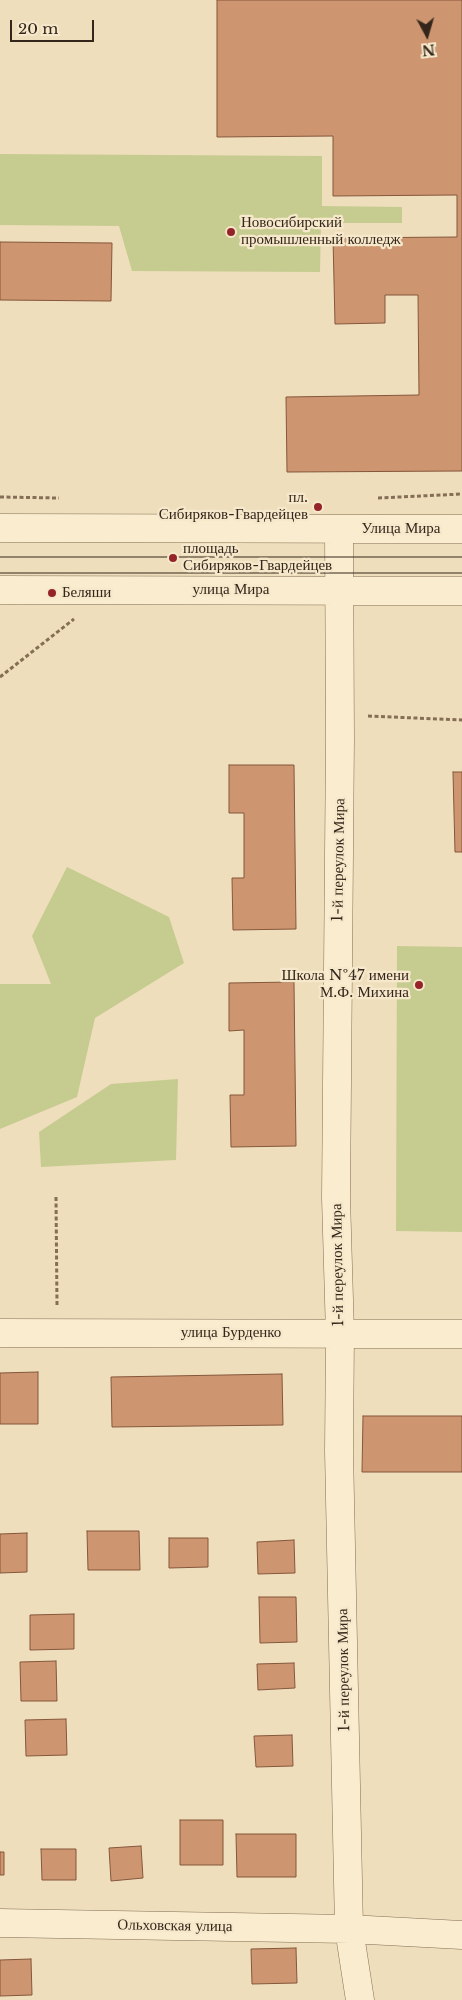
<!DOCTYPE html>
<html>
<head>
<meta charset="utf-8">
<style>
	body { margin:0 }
	#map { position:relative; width:462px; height:2000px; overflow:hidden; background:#eedebc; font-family:"Libre Baskerville",serif }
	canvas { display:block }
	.north { position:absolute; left:402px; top:10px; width:50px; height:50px; -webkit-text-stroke:4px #f6e8cb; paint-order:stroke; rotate:174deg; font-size:14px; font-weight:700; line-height:20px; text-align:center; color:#34261a }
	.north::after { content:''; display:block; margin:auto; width:18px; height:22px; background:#34261a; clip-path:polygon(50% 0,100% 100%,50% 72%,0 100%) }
	.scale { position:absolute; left:10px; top:20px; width:84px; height:22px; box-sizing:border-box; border:2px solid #34261a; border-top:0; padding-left:6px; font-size:15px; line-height:18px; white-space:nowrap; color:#34261a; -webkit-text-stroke:4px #f6e8cb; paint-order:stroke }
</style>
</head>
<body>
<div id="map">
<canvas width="462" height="2000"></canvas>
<div class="north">N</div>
<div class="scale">20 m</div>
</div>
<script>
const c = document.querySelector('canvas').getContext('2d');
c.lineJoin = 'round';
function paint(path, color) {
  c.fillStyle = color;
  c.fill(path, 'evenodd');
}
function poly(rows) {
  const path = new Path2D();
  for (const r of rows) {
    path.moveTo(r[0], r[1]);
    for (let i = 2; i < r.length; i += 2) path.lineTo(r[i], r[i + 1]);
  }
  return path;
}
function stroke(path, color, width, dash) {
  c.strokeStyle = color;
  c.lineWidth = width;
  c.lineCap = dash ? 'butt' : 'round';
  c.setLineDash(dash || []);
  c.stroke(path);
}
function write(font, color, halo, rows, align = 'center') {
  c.font = font + ' "Libre Baskerville",serif';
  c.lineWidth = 4.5;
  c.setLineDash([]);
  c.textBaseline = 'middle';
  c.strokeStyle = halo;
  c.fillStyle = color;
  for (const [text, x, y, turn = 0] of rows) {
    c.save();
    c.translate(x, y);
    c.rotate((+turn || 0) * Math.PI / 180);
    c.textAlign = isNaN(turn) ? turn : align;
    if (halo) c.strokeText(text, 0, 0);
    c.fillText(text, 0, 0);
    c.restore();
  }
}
paint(poly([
	[0,154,322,156,322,206,402,207,402,223,321,223,320,272,132,271,119,226,0,225],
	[67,867,169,917,184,963,95,1018,77,1097,0,1129,0,984,51,984,32,936],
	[397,946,462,947,462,1232,396,1231],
	[178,1079,176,1160,41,1167,39,1132,111,1084]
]), '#c6cc90');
const building = poly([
	[217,0,462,0,462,471,287,472,286,397,419,395,418,295,385,295,385,323,335,324,333,238,457,237,457,195,333,196,333,136,217,137,217,0],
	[0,242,112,243,111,301,0,300,0,242],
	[229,765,294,765,296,929,233,930,232,878,244,878,244,813,229,813,229,765],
	[453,772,462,772,462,852,455,852,453,772],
	[294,982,296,1146,231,1147,230,1095,244,1095,244,1030,229,1031,229,983,294,982],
	[38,1372,38,1424,0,1424,0,1373,38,1372],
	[282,1374,283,1425,112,1427,111,1377,282,1374],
	[363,1416,462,1416,462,1472,362,1472,363,1416],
	[87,1531,139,1531,140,1570,88,1570,87,1531],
	[27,1533,27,1572,0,1573,0,1534,27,1533],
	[169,1538,208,1538,208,1567,169,1568,169,1538],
	[294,1540,295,1573,258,1574,257,1542,294,1540],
	[259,1597,296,1597,297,1642,260,1643,259,1597],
	[74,1614,74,1649,30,1650,30,1615,74,1614],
	[56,1661,57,1701,21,1701,20,1662,56,1661],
	[294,1663,295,1688,258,1690,257,1664,294,1663],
	[66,1719,67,1755,26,1756,25,1720,66,1719],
	[292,1735,293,1766,256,1767,254,1736,292,1735],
	[180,1820,223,1820,223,1865,180,1865,180,1820],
	[236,1834,296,1834,296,1877,237,1877,236,1834],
	[141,1846,143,1878,111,1881,109,1848,141,1846],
	[41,1849,76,1849,76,1880,42,1880,41,1849],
	[0,1852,4,1852,4,1875,0,1875,0,1852],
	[296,1948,297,1983,252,1984,251,1949,296,1948],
	[31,1959,32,1995,0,1996,0,1960,31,1959]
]);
paint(building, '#cd9570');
stroke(building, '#85573b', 1);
const minor = poly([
	[0,528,462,529],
	[339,529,340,739,336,1198,340,1334,339,1451,349,1929,360,2000],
	[0,590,462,591],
	[0,1333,462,1334],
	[0,1923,349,1929,462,1935]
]);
stroke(minor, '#856e55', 29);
stroke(poly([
	[0,497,59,498],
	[378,498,462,494],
	[0,677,74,619],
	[368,716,462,720],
	[56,1197,57,1305]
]), '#856e55', 3, [4, 2.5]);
stroke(minor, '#f9eccf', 28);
stroke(poly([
	[0,557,462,557],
	[0,573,462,573]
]), '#34261a', 1);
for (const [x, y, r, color] of [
	[231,232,5,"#952428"],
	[318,507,5,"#952428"],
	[173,558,5,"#952428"],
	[52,593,5,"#952428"],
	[419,985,5,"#952428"]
]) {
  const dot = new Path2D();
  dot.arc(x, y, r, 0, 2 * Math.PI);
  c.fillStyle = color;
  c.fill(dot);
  stroke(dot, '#f6e8cb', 2);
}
write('15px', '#34261a', '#f6e8cb', [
	["Новосибирский",241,223],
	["промышленный колледж",241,240],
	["пл.",308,498,"right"],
	["Сибиряков-Гвардейцев",308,515,"right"],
	["площадь",183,549],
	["Сибиряков-Гвардейцев",183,566],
	["Беляши",62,593],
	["Школа №47 имени",409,976,"right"],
	["М.Ф. Михина",409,993,"right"]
], 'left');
write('15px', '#34261a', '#f6e8cb', [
	["Улица Мира",401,529],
	["улица Мира",231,590],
	["1-й переулок Мира",339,860,-89],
	["1-й переулок Мира",338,1265,-91],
	["улица Бурденко",231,1333],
	["1-й переулок Мира",344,1670,-91],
	["Ольховская улица",175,1926,1]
]);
</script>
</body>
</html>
